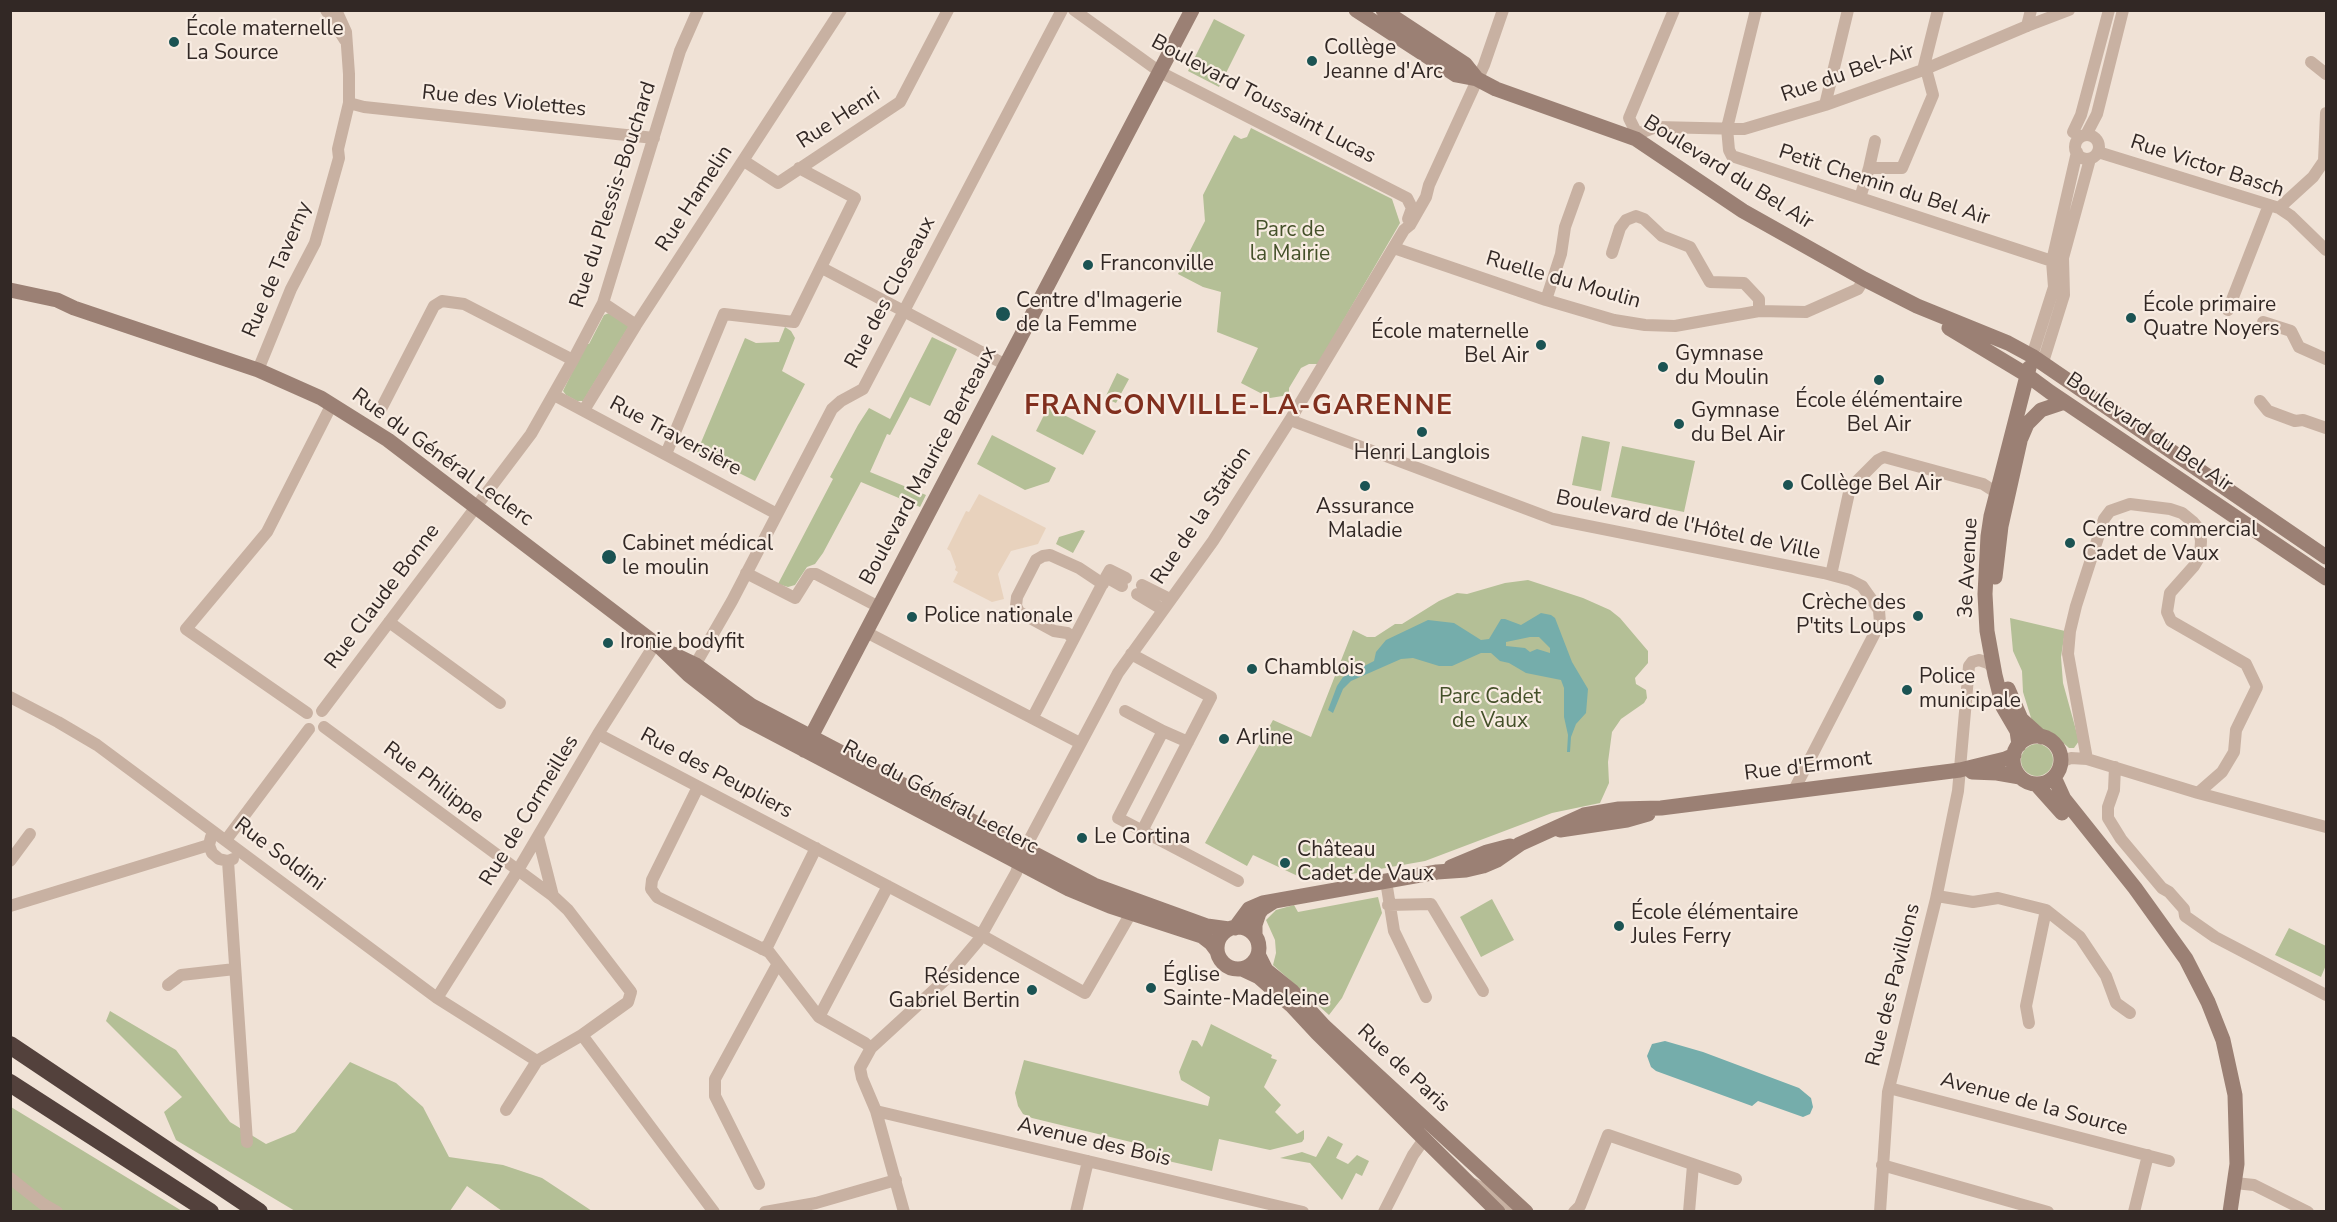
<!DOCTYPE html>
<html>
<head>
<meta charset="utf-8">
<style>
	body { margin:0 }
	#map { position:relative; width:2337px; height:1222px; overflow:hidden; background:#f0e2d6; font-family:"Nunito Sans",sans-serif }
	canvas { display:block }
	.frame { position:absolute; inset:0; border:12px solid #322825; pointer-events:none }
</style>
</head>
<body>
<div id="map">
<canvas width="2337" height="1222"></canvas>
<div class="frame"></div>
</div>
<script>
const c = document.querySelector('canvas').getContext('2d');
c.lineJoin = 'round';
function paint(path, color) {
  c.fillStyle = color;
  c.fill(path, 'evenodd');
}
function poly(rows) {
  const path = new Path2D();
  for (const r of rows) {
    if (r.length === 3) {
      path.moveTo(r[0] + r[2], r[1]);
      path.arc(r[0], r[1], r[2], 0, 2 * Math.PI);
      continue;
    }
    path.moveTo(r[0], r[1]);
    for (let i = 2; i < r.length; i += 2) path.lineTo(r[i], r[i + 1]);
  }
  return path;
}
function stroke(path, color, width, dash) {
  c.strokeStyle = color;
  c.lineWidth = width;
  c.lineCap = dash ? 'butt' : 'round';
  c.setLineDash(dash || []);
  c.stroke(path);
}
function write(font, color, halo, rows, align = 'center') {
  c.font = font + ' "Nunito Sans",sans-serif';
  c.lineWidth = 4.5;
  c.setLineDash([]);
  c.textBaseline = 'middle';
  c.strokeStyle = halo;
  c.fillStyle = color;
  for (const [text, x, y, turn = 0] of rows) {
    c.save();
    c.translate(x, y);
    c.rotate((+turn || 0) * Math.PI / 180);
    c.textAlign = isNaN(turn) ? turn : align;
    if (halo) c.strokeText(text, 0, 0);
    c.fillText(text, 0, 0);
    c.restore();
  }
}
paint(poly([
	[1214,19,1245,35,1219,87,1188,71],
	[1251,128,1392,199,1400,223,1318,364,1309,364,1301,368,1289,388,1289,395,1270,398,1241,383,1258,348,1217,332,1221,292,1203,287,1178,274,1205,221,1203,195,1229,144,1234,135,1241,139,1247,137],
	[609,313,629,326,583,401,577,401,566,395,563,391,586,344,589,344,604,315],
	[785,327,791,331,795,338,782,371,805,384,755,481,697,452,745,338,756,343,779,342],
	[932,337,957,349,930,406,910,397,890,435,887,434,870,472,926,495,920,507,861,482,823,553,815,564,807,567,795,585,788,587,778,584,833,479,830,477,858,425,869,408,890,419],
	[1117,373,1129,379,1116,403,1105,398],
	[1048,407,1096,431,1083,455,1036,431],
	[992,435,1056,468,1049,482,1025,490,977,464],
	[1582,436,1610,442,1601,491,1572,485],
	[1622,446,1695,461,1684,512,1611,497],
	[1082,530,1085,531,1073,553,1056,544,1059,537],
	[1528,580,1583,598,1610,610,1620,618,1648,651,1648,663,1635,678,1636,684,1646,690,1647,698,1644,703,1621,719,1612,732,1608,762,1609,783,1600,803,1552,813,1425,861,1317,880,1302,878,1253,855,1247,866,1205,843,1273,720,1311,737,1353,630,1367,637,1375,637,1395,624,1402,624,1439,601,1457,593,1467,594,1505,583],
	[2010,618,2065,631,2061,657,2063,683,2079,741,2074,748,2069,748,2051,732,2043,730,2032,721,2023,692,2022,671,2013,651],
	[2037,760,16],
	[1378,897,1382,913,1342,998,1329,1015,1273,965,1276,953,1275,940,1266,920,1276,910,1294,905,1298,912],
	[1492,899,1514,940,1481,957,1460,917],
	[2289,928,2326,946,2326,965,2321,977,2275,955],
	[110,1011,176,1050,230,1122,266,1144,295,1132,350,1062,396,1083,423,1107,449,1157,503,1165,542,1178,592,1211,502,1211,467,1186,450,1211,295,1211,176,1140,164,1112,182,1097,106,1021],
	[1211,1024,1272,1055,1271,1058,1277,1060,1264,1087,1281,1105,1275,1112,1297,1134,1304,1130,1304,1139,1302,1142,1270,1150,1219,1139,1212,1171,1133,1153,1135,1143,1032,1118,1023,1114,1018,1106,1015,1093,1024,1060,1208,1106,1210,1097,1181,1080,1179,1072,1192,1040,1197,1041,1202,1047],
	[11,1107,182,1211,11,1211],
	[1328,1136,1343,1144,1336,1158,1348,1164,1357,1155,1369,1161,1362,1176,1356,1173,1342,1200,1310,1163,1280,1158,1302,1152,1316,1157]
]), '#b4bf96');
paint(poly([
	[979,494,1046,528,1038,544,1011,551,998,574,1004,599,992,602,953,582,958,572,955,570,956,567,950,551,947,549,966,511,969,512]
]), '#e8d2bd');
paint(poly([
	[1541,613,1551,615,1555,618,1572,662,1588,689,1586,713,1576,724,1571,737,1570,752,1567,752,1568,735,1564,717,1564,688,1561,680,1526,673,1509,663,1500,661,1491,653,1481,653,1452,666,1439,666,1413,658,1401,659,1351,681,1343,689,1333,713,1328,710,1337,686,1343,677,1374,661,1376,652,1386,640,1428,620,1454,623,1481,640,1489,639,1501,619,1505,619,1521,625],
	[1530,637,1539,637,1550,648,1550,653,1537,649,1530,652,1525,648,1506,646,1506,642],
	[1665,1041,1703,1052,1799,1088,1811,1098,1813,1107,1810,1114,1803,1117,1758,1101,1752,1106,1656,1071,1651,1067,1647,1056,1652,1044]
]), '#75adab');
stroke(poly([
	[326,10,345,40],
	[1074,10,1160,72,1407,198,1412,208,1408,219],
	[1756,10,1727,128,1729,150,1732,156,2052,261],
	[2027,26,2031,10],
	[2311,62,2326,74],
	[1923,70,1938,10],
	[349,103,364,107,654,138],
	[1825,105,1848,10],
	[2073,132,2081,115,2109,10],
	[1637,134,1656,127,1744,129,1825,105,1923,70,2027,26,2069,10],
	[1637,134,1629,118,1674,10],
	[2086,135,2097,114,2123,10],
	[2087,147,12],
	[2098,152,2279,208,2291,216,2326,250],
	[744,161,778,183,900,102,948,10],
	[1869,168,1875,141],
	[1860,198,1869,168,1902,168,1933,95,1926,69],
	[2279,208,2313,177,2324,161,2326,113],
	[1394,248,1546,300,1614,320,1645,325,1675,326,1759,311],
	[1612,253,1620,228,1626,220,1636,216,1644,219,1662,236,1690,247,1710,282,1744,283,1759,299,1759,311,1806,312,1858,289,1864,279],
	[822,268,1006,365],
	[1546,300,1561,254,1565,227,1579,188],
	[603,303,636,325],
	[2228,310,2269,205],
	[2263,322,2291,331,2299,347,2326,359],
	[2032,356,2054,287,2052,261,2077,152],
	[2043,362,2064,295,2063,258,2090,159],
	[258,370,291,289,315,243,339,158,338,149,349,103,349,74,346,32,336,10],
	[554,395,777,514],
	[2260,401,2268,411,2295,421,2303,420,2326,428],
	[381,409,434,306,442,301,464,304,573,360],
	[584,410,636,325,841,10],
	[1290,420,1553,519,1824,573,1850,580,1862,586,1879,610,1880,623,1794,790],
	[666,454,724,314,794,322,855,198,799,168],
	[746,573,795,598,810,574,816,574,879,607],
	[1831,575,1850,488,1878,460,1884,457,1983,484,1997,493],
	[1106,577,1110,570,1126,578],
	[1142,585,1170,599],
	[1137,594,1162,609],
	[389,622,500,703],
	[866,632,1080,743],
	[1074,638,1067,633,1054,631,1019,612,1016,606,1017,597,1036,560,1043,556,1050,555,1079,568,1103,584],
	[1131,654,1211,697,1142,831],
	[691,672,732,601,832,409,841,401,863,389,1062,10],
	[10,697,58,722,97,745,437,998,537,1061,582,1035],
	[322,711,531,434,573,360,603,303,680,51,698,10],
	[1125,711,1163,731,1118,818,1238,881],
	[307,713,186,629,267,532,332,404],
	[1033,717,1106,577,1122,586],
	[324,727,553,896,568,910,631,992,628,1002,582,1035,714,1212],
	[1163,731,1188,742],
	[598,734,981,935,1085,993,1131,913],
	[2087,759,2068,654,2070,631,2076,606,2104,519,2110,511,2130,504,2170,509,2182,513,2193,522,2199,529,2201,541,2200,556,2194,566,2170,593,2167,612,2171,621,2246,664,2257,687,2236,730,2234,752,2222,772,2198,793],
	[2061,762,2071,758,2087,759,2198,793,2326,827],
	[2115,767,2114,790,2108,807,2108,818,2121,839,2162,888,2169,892,2184,909,2185,916,2215,937,2326,995],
	[698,787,652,880,651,889,657,897,769,952,819,1017,865,1043,871,1048],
	[211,837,209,845,212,853,219,859,228,861,233,859],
	[538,837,553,896],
	[226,840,309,729],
	[10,861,30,834],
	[228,861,247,1142],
	[1386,881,1394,931,1426,997],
	[1937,896,1973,902,1998,898,2046,910,2080,937,2106,976,2116,1003,2130,1013],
	[1388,905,1431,904,1483,991],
	[10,906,209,845],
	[762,949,768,945,816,848],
	[168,985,181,975,235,969],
	[437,998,518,870,598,734,655,644],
	[819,1017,888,886],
	[2029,1023,2026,1006,2046,910],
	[1889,1088,2169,1161],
	[506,1110,537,1061],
	[876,1111,1303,1212],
	[1882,1165,2048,1212],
	[10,1178,43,1204,57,1212],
	[2235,1183,2254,1185,2308,1212],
	[759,1184,715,1096,715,1079,777,965],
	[1473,1184,1489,1191,1510,1212],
	[765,1212,816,1203,896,1180],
	[904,1212,876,1111,862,1078,860,1068,871,1048,945,980,978,941,1016,873,1024,850,1118,673,1213,541,1290,420,1404,230,1410,225,1426,197,1429,185,1484,65,1503,10],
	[1076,1212,1088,1161],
	[1384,1212,1413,1155,1425,1138],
	[1574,1212,1580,1206,1608,1135,1736,1179],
	[1689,1212,1693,1165],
	[1880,1212,1888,1092,1936,899,1958,791,1969,666,1972,662,1979,660,1988,663,1993,668],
	[2134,1212,2148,1155]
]), '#c8b1a2', 12);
stroke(poly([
	[1356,10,1456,75,1477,79,1496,89,1636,139,1743,211,1864,279,1917,306,2008,343,2032,356,2326,557],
	[1383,10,1465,64,1477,79],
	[10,290,57,300,74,308,258,370,321,398,388,440,661,648,689,675,744,718,1069,889,1110,906,1202,936,1211,943,1217,951],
	[1949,328,2027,375,2050,392,2326,578],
	[2021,438,2027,424,2041,410,2065,402],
	[1995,577,2001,526,2020,441],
	[673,654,696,665,752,706,1094,885,1207,926,1229,929],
	[2008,689,2021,719,2041,737],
	[2037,760,24],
	[2019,745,2017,731,2003,707,1995,675,1987,631,1985,594,1988,536,1991,516,2029,368],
	[804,750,1192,10],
	[1972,772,1997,773,2020,777],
	[2054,777,2064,799,2135,888,2186,959,2208,1002,2223,1040,2235,1095,2237,1164,2230,1212],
	[2036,784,2062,813],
	[1560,830,1627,820,1648,814],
	[1451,867,1487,852,1510,846],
	[1238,948,21],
	[1235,928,1249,909,1263,903,1437,872,1466,870,1483,866,1497,860,1520,844,1584,815,1619,809,1661,808,1960,770,2005,759,2014,755],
	[1255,936,1255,925,1259,913,1262,909,1273,902],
	[1258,954,1266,970,1292,991,1324,1026,1526,1212],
	[1242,969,1259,977,1291,1005,1317,1033,1498,1212]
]), '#9b8074', 15);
stroke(poly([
	[10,1045,259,1212],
	[10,1083,210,1212]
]), '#53413c', 18);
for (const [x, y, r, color] of [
	[174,42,6,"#1b5353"],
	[1312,61,6,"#1b5353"],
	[1088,265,6,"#1b5353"],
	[1003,314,8,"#1b5353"],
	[2131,318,6,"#1b5353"],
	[1541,345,6,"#1b5353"],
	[1663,367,6,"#1b5353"],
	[1879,380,6,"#1b5353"],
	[1679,424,6,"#1b5353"],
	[1422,432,6,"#1b5353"],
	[1788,485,6,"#1b5353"],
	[1365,486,6,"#1b5353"],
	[2070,543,6,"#1b5353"],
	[609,557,8,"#1b5353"],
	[1918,616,6,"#1b5353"],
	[912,617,6,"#1b5353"],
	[608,643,6,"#1b5353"],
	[1252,669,6,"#1b5353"],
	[1907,690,6,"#1b5353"],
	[1224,739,6,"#1b5353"],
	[1082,838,6,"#1b5353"],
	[1285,863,6,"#1b5353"],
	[1619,926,6,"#1b5353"],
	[1151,988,6,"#1b5353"],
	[1032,990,6,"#1b5353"]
]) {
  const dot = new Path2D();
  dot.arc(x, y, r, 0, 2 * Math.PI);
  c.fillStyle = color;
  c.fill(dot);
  stroke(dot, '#f8ece2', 2);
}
write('21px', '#322825', '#f8ece2', [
	["École maternelle",186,30],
	["La Source",186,54],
	["Collège",1324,49],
	["Jeanne d'Arc",1324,73],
	["Franconville",1100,265],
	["Centre d'Imagerie",1016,302],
	["de la Femme",1016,326],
	["École primaire",2143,306],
	["Quatre Noyers",2143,330],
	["École maternelle",1529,333,"right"],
	["Bel Air",1529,357,"right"],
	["Gymnase",1675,355],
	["du Moulin",1675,379],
	["École élémentaire",1879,402,"center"],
	["Bel Air",1879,426,"center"],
	["Gymnase",1691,412],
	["du Bel Air",1691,436],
	["Henri Langlois",1422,454,"center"],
	["Collège Bel Air",1800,485],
	["Assurance",1365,508,"center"],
	["Maladie",1365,532,"center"],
	["Centre commercial",2082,531],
	["Cadet de Vaux",2082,555],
	["Cabinet médical",622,545],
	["le moulin",622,569],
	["Crèche des",1906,604,"right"],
	["P'tits Loups",1906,628,"right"],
	["Police nationale",924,617],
	["Ironie bodyfit",620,643],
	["Chamblois",1264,669],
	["Police",1919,678],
	["municipale",1919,702],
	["Arline",1236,739],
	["Le Cortina",1094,838],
	["Château",1297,851],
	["Cadet de Vaux",1297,875],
	["École élémentaire",1631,914],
	["Jules Ferry",1631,938],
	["Église",1163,976],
	["Sainte-Madeleine",1163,1000],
	["Résidence",1020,978,"right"],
	["Gabriel Bertin",1020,1002,"right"]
], 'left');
write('21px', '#322825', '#f8ece2', [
	["Rue du Bel-Air",1848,74,-19],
	["Boulevard Toussaint Lucas",1263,100,28],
	["Rue des Violettes",504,102,6],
	["Rue Henri",839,119,-33],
	["Rue Victor Basch",2207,167,18],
	["Boulevard du Bel Air",1728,173,32],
	["Petit Chemin du Bel Air",1884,186,18],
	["Rue du Plessis-Bouchard",614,195,-72],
	["Rue Hamelin",695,199,-57],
	["Rue de Taverny",278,270,-67],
	["Ruelle du Moulin",1563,281,16],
	["Rue des Closeaux",891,293,-62],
	["Boulevard du Bel Air",2149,433,34],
	["Rue Traversière",675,437,28],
	["Rue du Général Leclerc",442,458,36],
	["Boulevard Maurice Berteaux",929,466,-62],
	["Rue de la Station",1202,516,-56],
	["Boulevard de l'Hôtel de Ville",1688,526,12],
	["3e Avenue",1969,568,-87],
	["Rue Claude Bonne",383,597,-53],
	["Rue d'Ermont",1808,767,-7],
	["Rue des Peupliers",716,774,28],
	["Rue Philippe",433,783,37],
	["Rue du Général Leclerc",940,798,28],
	["Rue de Cormeilles",530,811,-59],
	["Rue Soldini",279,855,37],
	["Rue des Pavillons",1894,985,-76],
	["Rue de Paris",1403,1069,43],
	["Avenue de la Source",2034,1105,15],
	["Avenue des Bois",1094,1143,13]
]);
write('21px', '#445029', '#f8ece2', [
	["Parc de",1290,231],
	["la Mairie",1290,255],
	["Parc Cadet",1490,698],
	["de Vaux",1490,722]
]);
c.letterSpacing = '1.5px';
write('bold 27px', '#812f1e', '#f8ece2', [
	["FRANCONVILLE-LA-GARENNE",1239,407]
]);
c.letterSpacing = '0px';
</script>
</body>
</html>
